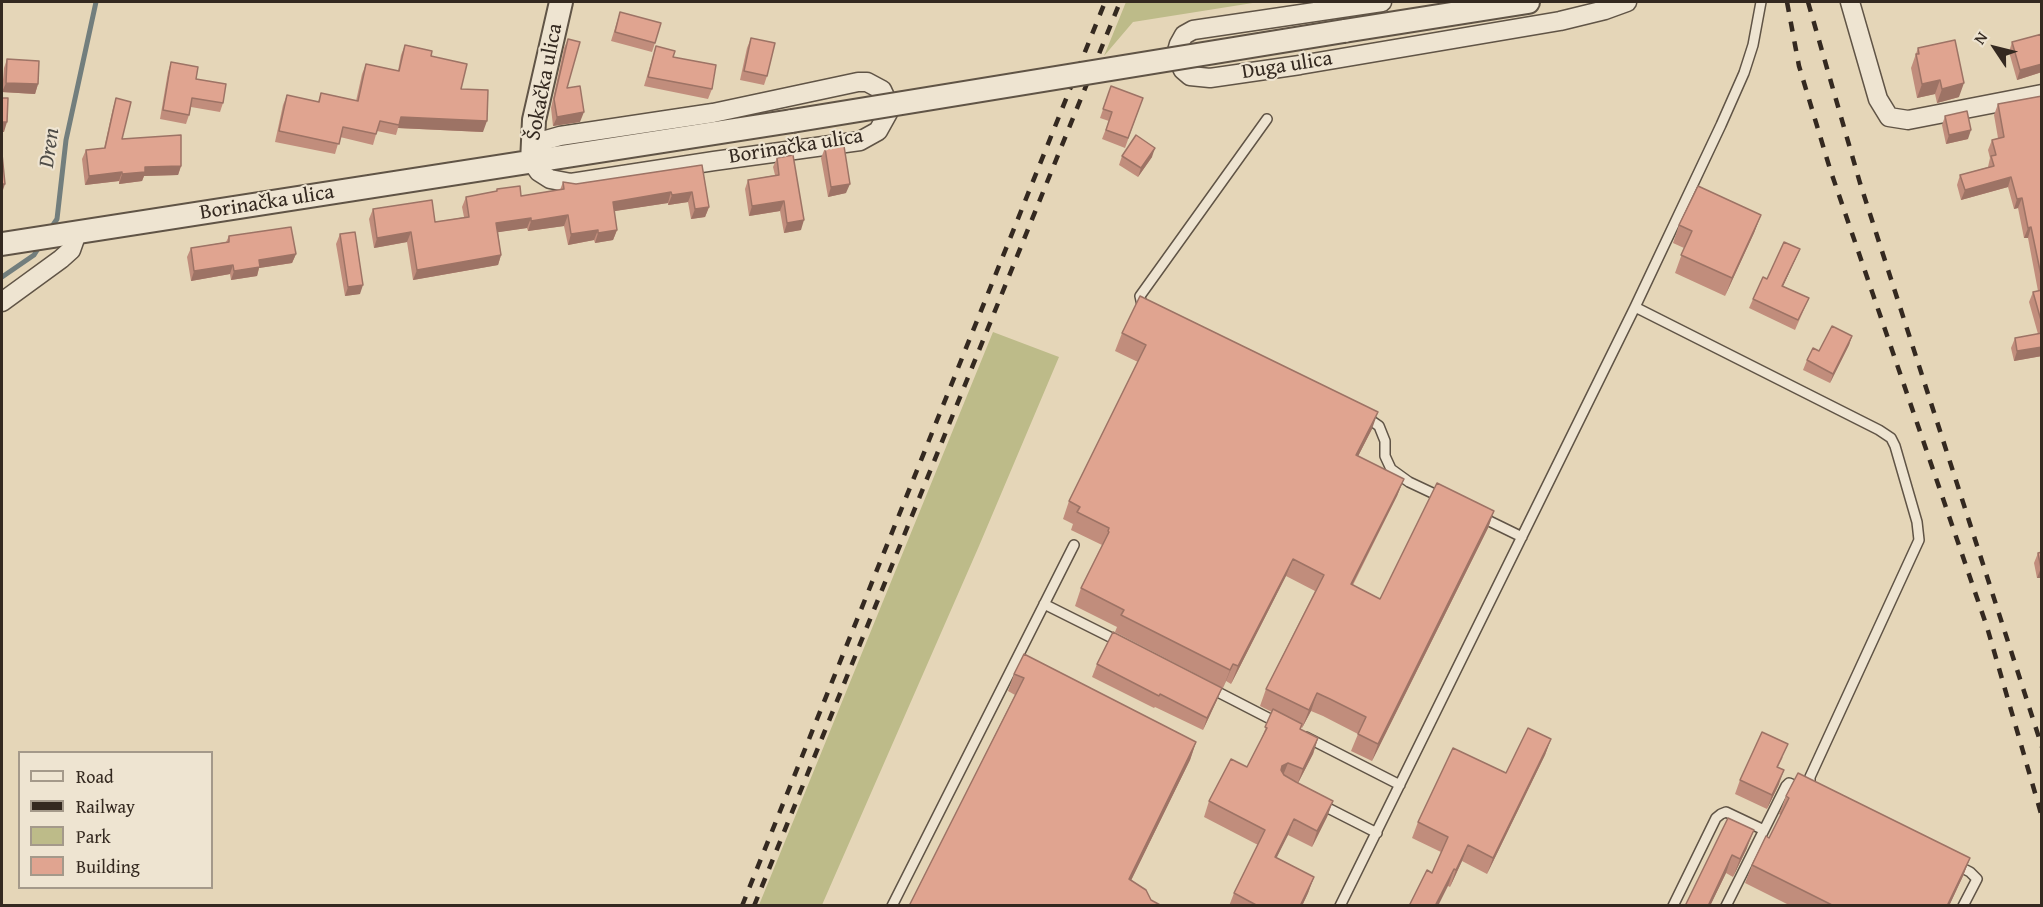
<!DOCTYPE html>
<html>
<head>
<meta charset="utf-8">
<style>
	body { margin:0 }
	#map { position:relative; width:2043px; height:907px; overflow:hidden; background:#e5d6b8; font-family:"Gentium Book Plus",serif }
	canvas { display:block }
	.frame { position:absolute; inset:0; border:3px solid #342920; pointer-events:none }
	.legend { position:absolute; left:18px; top:751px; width:195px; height:138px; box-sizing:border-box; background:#eee4d1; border:2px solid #a4998a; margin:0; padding:8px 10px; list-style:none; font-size:18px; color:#342920 }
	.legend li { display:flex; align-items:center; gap:12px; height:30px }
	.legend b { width:30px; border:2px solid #a4998a }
	.north { position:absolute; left:1965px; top:18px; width:60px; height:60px; -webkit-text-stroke:4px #eee4d1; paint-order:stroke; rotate:305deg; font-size:16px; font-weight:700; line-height:24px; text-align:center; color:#342920 }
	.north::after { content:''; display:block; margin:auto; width:21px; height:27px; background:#342920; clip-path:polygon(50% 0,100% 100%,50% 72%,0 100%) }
</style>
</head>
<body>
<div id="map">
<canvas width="2043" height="907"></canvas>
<div class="frame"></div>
<ul class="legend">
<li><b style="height:8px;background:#eee4d1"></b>Road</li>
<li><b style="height:8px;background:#342920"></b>Railway</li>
<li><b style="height:16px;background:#bdbb89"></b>Park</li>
<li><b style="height:16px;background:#e0a490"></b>Building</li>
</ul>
<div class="north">N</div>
</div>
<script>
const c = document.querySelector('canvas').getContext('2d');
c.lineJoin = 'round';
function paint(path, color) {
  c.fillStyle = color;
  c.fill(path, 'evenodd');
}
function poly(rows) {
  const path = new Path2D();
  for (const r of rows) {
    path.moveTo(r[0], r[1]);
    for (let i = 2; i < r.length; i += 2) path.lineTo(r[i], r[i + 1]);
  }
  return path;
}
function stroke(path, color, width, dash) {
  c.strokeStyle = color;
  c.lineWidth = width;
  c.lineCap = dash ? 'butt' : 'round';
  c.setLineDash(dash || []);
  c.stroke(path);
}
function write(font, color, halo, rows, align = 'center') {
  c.font = font + ' "Gentium Book Plus",serif';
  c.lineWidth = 4.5;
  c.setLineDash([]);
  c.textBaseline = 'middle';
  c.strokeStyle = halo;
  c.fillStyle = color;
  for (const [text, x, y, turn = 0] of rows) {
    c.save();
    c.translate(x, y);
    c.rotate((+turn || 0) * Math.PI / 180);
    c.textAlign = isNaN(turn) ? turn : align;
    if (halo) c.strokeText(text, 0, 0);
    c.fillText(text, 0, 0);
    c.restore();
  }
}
paint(poly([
	[1126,2,1259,2,1133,22,1104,56],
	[993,332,1059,357,979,546,822,905,759,905]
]), '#bdbb89');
stroke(poly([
	[51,228,57,219,66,140,96,2],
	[2,277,34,255,41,244]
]), '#727e7d', 5);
const service = poly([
	[1142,305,1140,296,1267,119],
	[1635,307,1879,430,1891,438,1895,446,1917,522,1919,540,1810,777,1810,791],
	[1366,417,1379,426,1385,441,1385,456,1391,469,1409,482,1443,498],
	[1479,516,1522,537],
	[1044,604,1120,642],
	[1210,688,1280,724],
	[1306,737,1400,785],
	[1320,804,1377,833],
	[1956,865,1970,872,1977,879,1963,906],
	[892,906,1074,545],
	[1340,906,1635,307,1721,125,1744,73,1753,45,1761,2],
	[1673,906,1716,818,1721,814,1726,812,1764,830],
	[1726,906,1786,786,1789,783,1803,789]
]);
const minor = poly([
	[1382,2,1193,30,1184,35,1179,44,1177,51,1179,62,1183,70,1190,76,1210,78,1300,65,1560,21,1605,10,1627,2],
	[1850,2,1878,99,1889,117,1908,120,2042,94],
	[532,149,546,140,560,136,713,113,858,82,867,82,882,90,888,103,888,113,878,131,860,141,714,161,571,183,550,179,539,172,532,162],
	[2,302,61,259,71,250,77,233]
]);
const tertiary = poly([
	[1344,31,1528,2],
	[532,162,534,120,561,2],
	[2,244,792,121]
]);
stroke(service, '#605446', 12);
stroke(minor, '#605446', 21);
stroke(tertiary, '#605446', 26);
stroke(service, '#eee4d1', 9);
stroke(minor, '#eee4d1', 18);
stroke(tertiary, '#eee4d1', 22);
stroke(poly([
	[1787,2,1799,66,1830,169,1987,627,2042,817],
	[1808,2,1860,183,2042,747],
	[742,906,1105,2],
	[754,906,1120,2]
]), '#342920', 4.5, [10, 10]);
const tertiaryBridge = poly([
	[792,121,1344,31]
]);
stroke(tertiaryBridge, '#605446', 26, []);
stroke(tertiaryBridge, '#eee4d1', 22);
paint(poly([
	[620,12,655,43,652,52,611,41],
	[2042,34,2042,72,2017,80,2009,52,2012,42],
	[751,38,767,76,764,85,740,80,747,48],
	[568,39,567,88,580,122,553,126,551,108,564,48],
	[405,45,431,56,461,89,483,132,398,128,396,135,377,131,373,145,340,137,335,154,275,142,283,105,287,95,318,102,321,93,356,101,362,74,366,64,398,71,401,55],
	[656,46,673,57,712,89,708,99,644,86],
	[1918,48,1959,97,1937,103,1935,94,1917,98,1911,68],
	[7,59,38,84,35,94,2,92,4,68],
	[171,62,196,79,223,103,220,112,191,107,189,115,186,124,160,119,168,72],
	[1111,86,1143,98,1125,148,1102,139,1109,121,1100,118],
	[2042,96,2042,356,2014,361,2011,348,2015,338,2038,334,2029,302,2033,292,2038,291,2028,238,2024,238,2018,208,2014,209,2008,187,1961,200,1957,185,1960,175,1988,167,1990,158,1988,150,1992,140,1998,138,1994,115,1998,104],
	[116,98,122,139,181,166,178,175,144,176,142,181,119,184,119,181,85,185,82,159,86,150,104,148,113,108],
	[1945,116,1968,139,1946,144,1942,125],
	[825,148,846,193,828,197,821,158],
	[1122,156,1152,157,1138,177,1119,165],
	[777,158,801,230,784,233,780,211,749,216,745,189,748,180,775,175,773,167],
	[702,165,709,207,705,217,691,219,688,202,668,205,668,203,614,211,617,230,613,240,595,243,594,240,568,245,564,226,528,231,527,228,498,232,501,255,498,265,413,280,407,242,374,248,369,219,373,209,435,222,464,217,462,207,466,197,496,191,497,189,521,196,560,190,563,182,576,184],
	[1761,215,1754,233,1725,296,1675,273,1684,248,1673,243,1679,225],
	[340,234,360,294,345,296,336,244],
	[229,236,296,254,292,263,259,268,257,276,231,280,230,274,191,281,187,257,191,248,226,242],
	[1796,258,1783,286,1809,298,1795,330,1749,308,1753,299,1767,279],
	[1122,333,1372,429,1358,456,1404,479,1397,496,1353,585,1380,599,1494,511,1488,528,1372,761,1351,751,1358,734,1323,716,1311,711,1302,728,1301,727,1300,729,1318,738,1313,754,1298,783,1333,801,1327,817,1312,847,1288,835,1276,858,1314,877,1308,893,1302,906,1229,906,1234,893,1258,845,1204,817,1209,801,1247,767,1260,742,1272,712,1260,706,1266,689,1315,591,1286,576,1231,684,1226,681,1223,688,1115,632,1117,627,1075,606,1081,588,1102,545,1071,530,1073,524,1063,519,1069,501,1138,362,1115,351],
	[1852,336,1849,345,1830,383,1803,370,1807,360,1819,351],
	[2042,552,2042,578,2037,578,2034,563,2038,553],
	[1097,664,1222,688,1217,700,1203,730,1155,707,1154,708,1092,677],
	[1014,674,1196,742,1190,760,1131,880,1151,900,909,906,1015,695,1008,691],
	[1551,739,1545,755,1487,874,1462,861,1450,887,1448,886,1432,873,1441,852,1412,838,1418,822,1506,773],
	[1783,757,1778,767,1779,784,1767,809,1735,794,1740,780],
	[1786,796,1970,858,1963,876,1949,906,1791,906,1745,883,1752,865,1769,838,1781,815,1779,814],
	[1728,818,1747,848,1733,877,1726,873,1710,906,1685,906]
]), '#c18d7c');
paint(poly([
	[2042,64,2042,72,2017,80,2020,70],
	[1940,80,1935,94,1917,98,1922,84],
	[6,83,38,84,35,94,2,92],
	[1964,83,1959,97,1937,103,1942,89],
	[584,112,580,122,553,126,557,117],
	[401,117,487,121,483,132,398,128],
	[2,122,7,122,4,132,2,132],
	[1971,130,1968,139,1946,144,1949,135],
	[1155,148,1152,157,1138,177,1141,168],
	[181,166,178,175,144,176,142,181,119,184,122,174,145,167],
	[122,172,119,181,85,185,89,176],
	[2011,177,2008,187,1961,200,1965,190],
	[2,184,5,184,2,193],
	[850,184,846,193,828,197,831,187],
	[671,192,668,203,609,212,613,202],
	[692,192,688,202,668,205,672,195],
	[2022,198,2018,208,2014,209,2017,199],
	[784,201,780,211,749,216,752,206],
	[709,207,705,217,691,219,695,209],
	[568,215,564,226,528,231,531,221],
	[1761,215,1754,233,1725,296,1732,278],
	[531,218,527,228,493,233,496,223],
	[804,220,801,230,784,233,787,223],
	[2031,227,2028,238,2024,238,2028,228],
	[598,230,594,240,568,245,571,234],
	[617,230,613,240,595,243,598,233],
	[411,232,407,242,374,248,377,238],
	[1800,249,1796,258,1779,295,1782,286],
	[296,254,292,263,259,268,257,276,231,280,234,271,259,260],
	[501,255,498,265,413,280,417,270],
	[233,265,230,274,191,281,194,271],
	[363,285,360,294,345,296,348,287],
	[1852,336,1849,345,1830,383,1833,374],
	[2042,347,2042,356,2014,361,2017,351],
	[1378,412,1372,429,1350,472,1356,455],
	[1404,479,1397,496,1344,601,1351,584],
	[1494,511,1488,528,1372,761,1378,744],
	[1293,559,1286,576,1231,684,1238,666],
	[2041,568,2042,578,2037,578],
	[1233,664,1226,681,1223,688,1230,670],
	[1222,688,1217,700,1203,730,1207,718],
	[1317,693,1311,711,1302,728,1309,710],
	[1318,738,1313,754,1297,785,1303,769],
	[1551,739,1545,755,1487,874,1493,858],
	[1196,742,1190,760,1123,897,1129,879],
	[1288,763,1282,778,1276,781,1282,766],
	[1784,770,1779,784,1767,809,1772,795],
	[1333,801,1327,817,1312,847,1317,831],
	[1294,819,1288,835,1269,873,1275,857],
	[1754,830,1747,848,1733,877,1740,859],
	[1468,845,1462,861,1450,887,1456,870],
	[1732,855,1726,873,1710,906,1708,906],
	[1970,858,1963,876,1949,906,1947,906],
	[1454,869,1448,886,1438,906,1435,906],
	[1314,877,1308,893,1302,906,1300,906]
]), '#9d7365');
const building = poly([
	[620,12,661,23,655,43,615,32,620,12],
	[2042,34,2042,64,2020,70,2012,42,2042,34],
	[751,38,775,43,767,76,744,71,751,38],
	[568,39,580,42,567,88,580,86,584,112,557,117,554,99,568,39],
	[1955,40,1964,83,1942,89,1940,80,1922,84,1916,54,1919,54,1918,48,1955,40],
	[405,45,432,51,431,56,467,64,461,89,488,90,487,121,401,117,399,125,380,121,376,134,343,127,339,144,279,131,287,95,319,102,321,93,358,101,366,64,399,71,405,45],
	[656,46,675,51,673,57,716,65,712,89,648,77,656,46],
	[7,59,39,61,38,84,6,83,7,59],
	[171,62,198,67,196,79,226,84,223,103,192,98,189,115,163,110,171,62],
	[1111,86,1143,98,1128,138,1106,130,1112,112,1103,109,1111,86],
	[2042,96,2042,280,2031,227,2028,228,2022,198,2017,199,2011,177,1965,190,1960,175,1994,166,1991,156,1996,155,1992,140,2004,137,1998,104,2042,96],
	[2,98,8,98,7,122,2,122,2,98],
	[116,98,131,102,122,139,181,135,181,166,145,167,145,172,122,174,122,172,89,176,86,150,105,148,116,98],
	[1967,111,1971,130,1949,135,1945,116,1967,111],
	[1136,135,1155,148,1141,168,1122,156,1136,135],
	[844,146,850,184,831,187,825,148,844,146],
	[2,154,5,184,2,184,2,154],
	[793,155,804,220,787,223,784,201,752,206,748,180,779,175,777,158,793,155],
	[702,165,709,207,695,209,692,192,672,195,671,192,613,202,617,230,598,233,598,230,571,234,568,215,531,221,531,218,496,223,501,255,417,270,411,232,377,238,373,209,432,200,435,222,469,217,466,197,497,191,497,189,520,186,521,196,564,189,563,182,576,184,702,165],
	[1698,186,1761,215,1732,278,1681,255,1692,231,1679,225,1698,186],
	[291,227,296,254,259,260,260,267,234,271,233,265,194,271,191,248,229,242,229,236,291,227],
	[355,232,363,285,348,287,340,234,355,232],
	[1784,242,1800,249,1782,286,1809,298,1798,320,1753,299,1763,277,1767,279,1784,242],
	[2042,290,2042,324,2033,292,2042,290],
	[1140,296,1378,412,1356,455,1404,479,1351,584,1380,599,1437,483,1494,511,1378,744,1358,734,1366,717,1330,699,1317,693,1309,710,1266,689,1324,575,1293,559,1238,666,1233,664,1230,670,1121,615,1124,610,1081,588,1109,532,1108,531,1109,528,1077,512,1080,507,1069,501,1146,345,1122,333,1140,296],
	[1832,326,1852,336,1833,374,1807,360,1813,348,1819,351,1832,326],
	[2042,333,2042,347,2017,351,2015,338,2042,333],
	[2042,552,2042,568,2041,568,2038,553,2042,552],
	[1113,632,1222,688,1207,718,1160,694,1159,696,1097,664,1113,632],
	[1024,654,1196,742,1129,879,1146,890,1151,900,1162,906,909,906,1024,678,1014,674,1024,654],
	[1273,709,1302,724,1300,729,1318,738,1303,769,1288,763,1282,766,1281,770,1284,775,1296,782,1333,801,1317,831,1294,819,1275,857,1314,877,1300,906,1258,906,1234,893,1265,830,1209,801,1231,759,1247,767,1267,728,1265,727,1273,709],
	[1528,728,1551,739,1493,858,1468,845,1456,870,1454,869,1435,906,1409,906,1427,870,1432,873,1448,837,1418,822,1453,748,1506,773,1528,728],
	[1762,732,1788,744,1777,767,1784,770,1772,795,1740,780,1762,732],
	[1798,773,1970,858,1947,906,1834,906,1752,865,1766,836,1769,838,1789,798,1786,796,1798,773],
	[1728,818,1754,830,1740,859,1732,855,1708,906,1685,906,1728,818]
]);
paint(building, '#e0a490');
stroke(building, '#9d7365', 1.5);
write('21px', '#342920', '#eee4d1', [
	["Duga ulica",1287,66,-9],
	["Šokačka ulica",545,82,-79],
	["Borinačka ulica",796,147,-9],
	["Borinačka ulica",267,203,-9]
]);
write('italic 22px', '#4e4c47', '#eee4d1', [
	["Dren",50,148,-82]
]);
</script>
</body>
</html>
